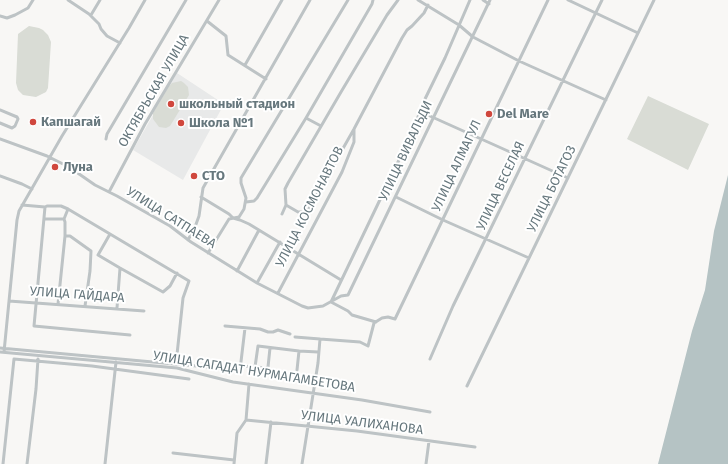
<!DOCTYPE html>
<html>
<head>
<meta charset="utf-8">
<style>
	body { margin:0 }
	canvas { display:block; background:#f8f7f5 }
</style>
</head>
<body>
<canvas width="728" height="464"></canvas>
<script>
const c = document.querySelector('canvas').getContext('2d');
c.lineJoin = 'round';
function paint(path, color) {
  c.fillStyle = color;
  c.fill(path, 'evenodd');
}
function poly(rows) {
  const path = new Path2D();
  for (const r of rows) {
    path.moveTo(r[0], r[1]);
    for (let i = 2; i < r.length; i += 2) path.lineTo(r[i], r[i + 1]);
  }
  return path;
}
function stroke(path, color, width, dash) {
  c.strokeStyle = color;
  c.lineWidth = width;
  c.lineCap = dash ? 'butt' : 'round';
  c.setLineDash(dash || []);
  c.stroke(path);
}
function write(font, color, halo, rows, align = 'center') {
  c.font = font + ' "Fira Sans",sans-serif';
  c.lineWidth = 4;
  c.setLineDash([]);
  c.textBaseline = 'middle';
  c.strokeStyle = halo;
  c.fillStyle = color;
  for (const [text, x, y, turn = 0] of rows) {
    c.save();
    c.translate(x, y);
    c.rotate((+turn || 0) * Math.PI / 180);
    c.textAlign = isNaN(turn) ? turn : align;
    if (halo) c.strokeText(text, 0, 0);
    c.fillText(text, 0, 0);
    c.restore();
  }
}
paint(poly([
	[177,73,224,104,183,180,133,150]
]), '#e8e9e9');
paint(poly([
	[29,26,39,28,43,30,48,35,51,42,48,88,46,92,36,97,23,95,18,90,16,83,18,34],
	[181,81,184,83,188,87,189,95,170,126,166,128,159,127,153,119,153,113,169,86,172,83],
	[648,96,709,124,688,170,627,139]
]), '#d9dcd5');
paint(poly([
	[728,175,728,464,658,464,692,331,705,290,714,231]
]), '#b5c3c4');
stroke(poly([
	[68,0,89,14,99,24,101,29,107,36,120,43],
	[418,0,459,25,473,37,519,61,606,100],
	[483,0,489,4],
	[568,0,638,33],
	[91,15,100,0],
	[0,16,7,18,15,15,28,8,33,0],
	[207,21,226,36,228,55,266,79],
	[245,65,282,0],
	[0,110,17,117,18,119,15,126,12,128,0,123],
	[421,112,568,178],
	[306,118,321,126],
	[0,139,47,156,69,167,95,185,117,196,170,226,191,242,257,283,302,306,308,308,323,306,341,296,348,295,490,0],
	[106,139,107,134,186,0],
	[0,176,22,184,32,189],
	[109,192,145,124,219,0],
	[201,197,229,214,233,218,240,220,249,224,341,280],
	[396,197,443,220,529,258],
	[246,202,254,201,257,198,306,118,372,4,373,0],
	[22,205,45,207,47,206,61,206,68,209],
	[286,205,298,212,307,212,354,129,402,38,407,30,412,26,424,13,428,5],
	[45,207,34,326,130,335],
	[282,214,286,205,285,189,288,183,341,92,387,15,398,0],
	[44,219,64,219,65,222,65,236,58,304],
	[64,219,68,209,189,281,183,298,176,364],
	[110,234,98,255,120,268,163,292,170,286,177,273],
	[65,236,70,236,91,251,90,271,85,306],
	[188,240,195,227,199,216,203,188,310,0],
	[208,253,229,219,239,217,244,209,246,198,241,183,241,178,348,0],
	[237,271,259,230],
	[257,283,280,242],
	[278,293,342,172,354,142,354,129],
	[9,301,144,311],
	[331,302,410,137,425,99,445,58,470,0],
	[331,302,348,311,352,315,376,322],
	[117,308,120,268],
	[225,326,260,329,268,332,273,332,278,330,290,334],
	[295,337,320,339,318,363,302,464],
	[320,339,360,342,368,346,374,323,382,318,388,317,395,319,548,0],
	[0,348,240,370,245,328],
	[299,351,318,352],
	[0,352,177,368,233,382,362,400,430,412],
	[4,352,17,220,19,211,62,136,129,28,145,0],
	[430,359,453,306,602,0],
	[241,366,255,367,258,346,299,351,297,370],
	[255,367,267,368,268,367,270,348],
	[467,386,654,0],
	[246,420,357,431,475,447],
	[173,453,234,460],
	[3,464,14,359,92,366,189,379],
	[27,464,36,389,38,359],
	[105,464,116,362],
	[234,464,237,433,246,420,249,384],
	[266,464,271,422],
	[426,464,429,441]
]), '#bdc3c5', 3);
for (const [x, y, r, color] of [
	[171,104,4,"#d0473d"],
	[489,114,4,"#d0473d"],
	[33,122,4,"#d0473d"],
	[181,123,4,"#d0473d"],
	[55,167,4,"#d0473d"],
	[194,176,4,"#d0473d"]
]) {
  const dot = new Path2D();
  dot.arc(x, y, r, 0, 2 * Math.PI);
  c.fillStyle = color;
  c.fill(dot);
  stroke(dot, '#fff', 1.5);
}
write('13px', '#66777d', '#fff', [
	["ОКТЯБРЬСКАЯ УЛИЦА",154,91,-60],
	["УЛИЦА ВИВАЛЬДИ",406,151,-65],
	["УЛИЦА АЛМАГУЛ",457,166,-65],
	["УЛИЦА ВЕСЕЛАЯ",501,186,-65],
	["УЛИЦА БОТАГОЗ",552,189,-64],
	["УЛИЦА КОСМОНАВТОВ",310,207,-63],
	["УЛИЦА САТПАЕВА",171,218,32],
	["УЛИЦА ГАЙДАРА",77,295,4],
	["УЛИЦА САГАДАТ НУРМАГАМБЕТОВА",254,372,9],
	["УЛИЦА УАЛИХАНОВА",362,423,7]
]);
write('bold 13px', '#66777d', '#fff', [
	["школьный стадион",179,104],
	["Del Mare",497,114],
	["Капшагай",41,122],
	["Школа №1",189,123],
	["Луна",63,167],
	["СТО",202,176]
], 'left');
</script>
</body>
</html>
